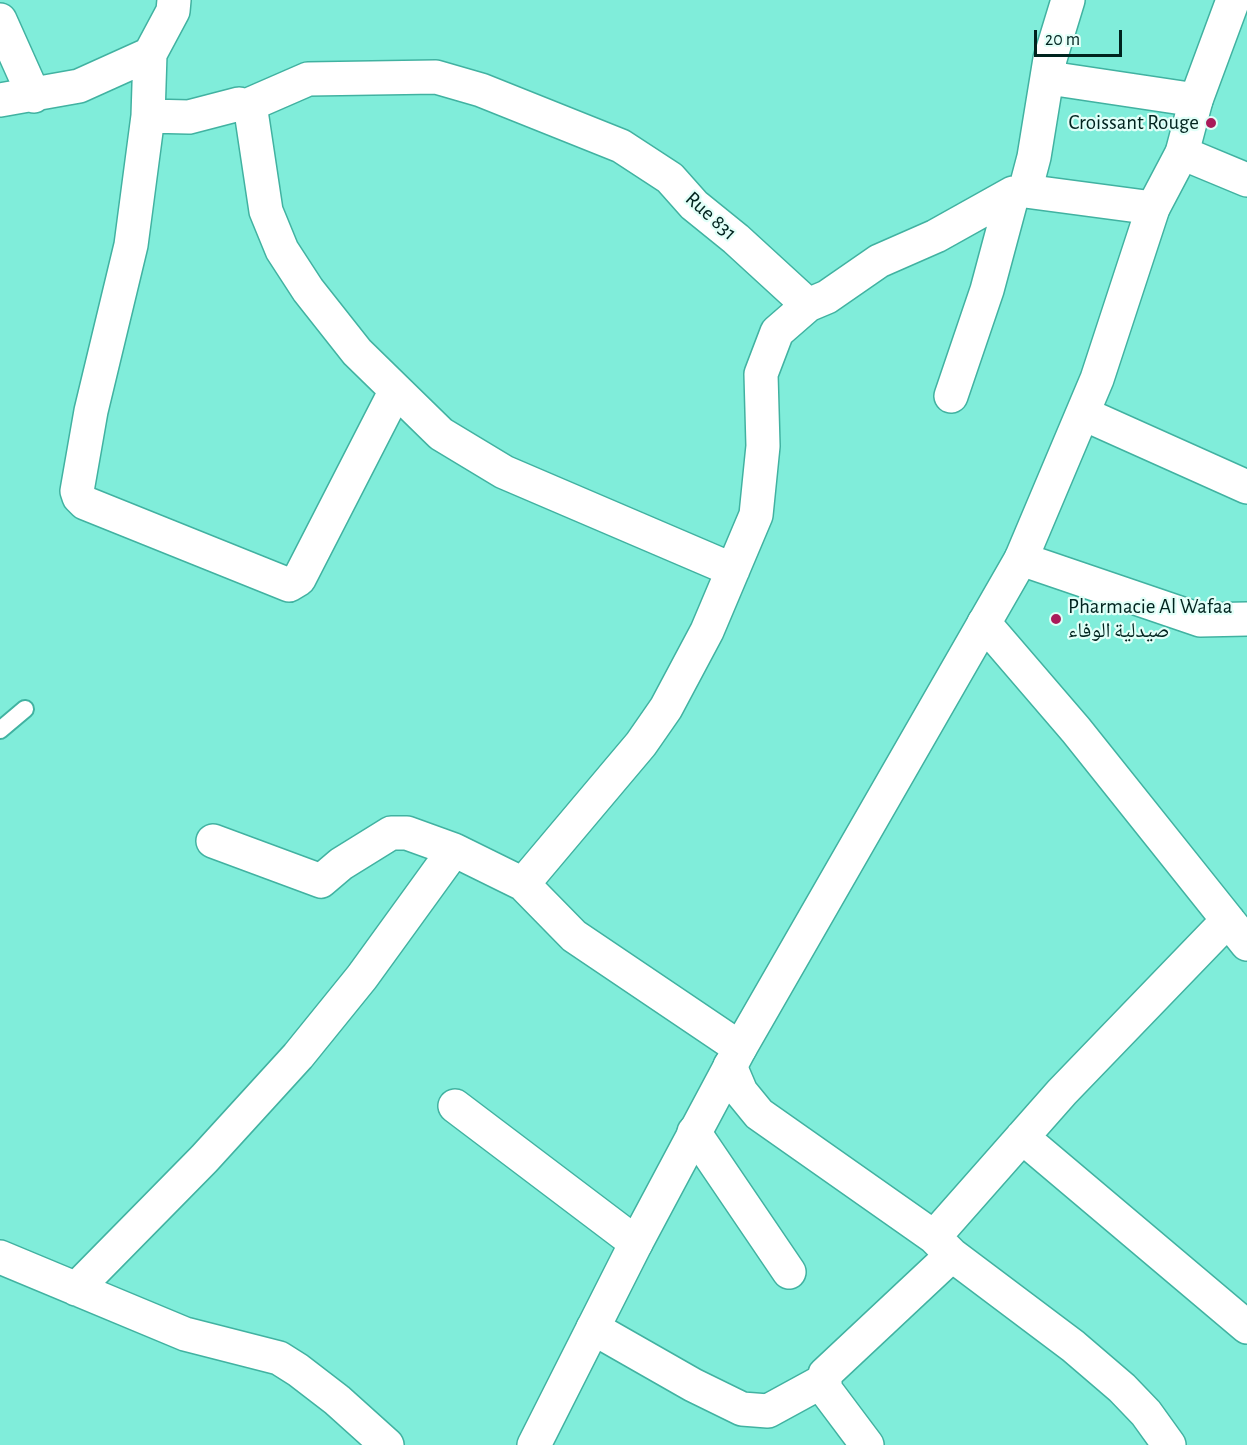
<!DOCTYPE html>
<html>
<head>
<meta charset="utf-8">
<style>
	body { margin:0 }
	#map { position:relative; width:1247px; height:1445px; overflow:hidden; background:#80edda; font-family:"Alegreya Sans",sans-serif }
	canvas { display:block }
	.scale { position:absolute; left:1034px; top:30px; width:88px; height:27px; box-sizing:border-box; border:3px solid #00231e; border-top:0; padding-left:8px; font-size:18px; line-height:21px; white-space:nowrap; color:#00231e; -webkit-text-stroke:4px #e1fff8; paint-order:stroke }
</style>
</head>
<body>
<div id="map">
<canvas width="1247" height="1445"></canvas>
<div class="scale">20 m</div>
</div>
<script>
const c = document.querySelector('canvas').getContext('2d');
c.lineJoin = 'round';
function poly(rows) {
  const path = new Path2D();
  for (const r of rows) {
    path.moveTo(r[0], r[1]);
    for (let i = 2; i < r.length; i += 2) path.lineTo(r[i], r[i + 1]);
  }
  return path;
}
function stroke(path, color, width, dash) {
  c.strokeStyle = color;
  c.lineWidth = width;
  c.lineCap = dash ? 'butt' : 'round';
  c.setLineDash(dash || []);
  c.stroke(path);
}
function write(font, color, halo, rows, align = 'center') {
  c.font = font + ' "Alegreya Sans","Noto Naskh Arabic",sans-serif';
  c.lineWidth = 4.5;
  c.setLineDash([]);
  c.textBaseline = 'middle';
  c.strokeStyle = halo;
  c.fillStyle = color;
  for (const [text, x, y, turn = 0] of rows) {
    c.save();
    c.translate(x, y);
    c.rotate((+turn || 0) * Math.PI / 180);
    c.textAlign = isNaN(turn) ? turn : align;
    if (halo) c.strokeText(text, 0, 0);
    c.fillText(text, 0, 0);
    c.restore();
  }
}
const service = poly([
	[0,730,25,709]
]);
const minor = poly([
	[0,20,34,96],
	[150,54,148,116,189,117,239,104,251,111,266,211,282,250,308,290,357,352,441,434,504,472,733,570],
	[1049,78,1196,100],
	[0,100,79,86,150,54,173,11,174,0],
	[246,106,308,79,436,77,481,90,621,146,670,178,694,205,736,239,808,305,827,297,879,261,936,236,1013,193,1025,191,1153,208],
	[148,116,131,245,91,411,77,491,79,497,85,503,289,585,299,579,395,392],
	[1182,153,1247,180],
	[1025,191,1034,157,1050,59,1068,0],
	[951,396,987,290,1013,193],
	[1084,414,1247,487],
	[1021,559,1200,620,1247,619],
	[984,623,1076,730,1247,944],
	[213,841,321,881,341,864,391,833,407,833,454,850],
	[740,1048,574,936,523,884,641,744,666,708,707,631,756,515,763,446,761,374,777,332,808,305],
	[730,1066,741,1092,759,1114,934,1237,952,1255,1073,1346,1122,1388,1146,1413,1169,1445],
	[455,1106,636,1243],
	[694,1132,789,1272],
	[1022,1137,1247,1327],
	[934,1237,1062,1092,1228,920],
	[0,1257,185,1334,279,1358,298,1370,337,1400,387,1445],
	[76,1289,204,1159,298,1056,362,977,454,850,523,884],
	[593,1328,693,1385,742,1409,768,1411,823,1381],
	[867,1445,825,1389,825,1374,952,1255]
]);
const tertiary = poly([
	[534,1445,636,1243,740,1048,1021,559,1097,379,1153,208,1182,153,1196,100,1233,0]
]);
stroke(service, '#41b2a1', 20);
stroke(minor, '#41b2a1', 36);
stroke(tertiary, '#41b2a1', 36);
stroke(service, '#fff', 16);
stroke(minor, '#fff', 33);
stroke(tertiary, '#fff', 33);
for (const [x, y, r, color] of [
	[1211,123,6,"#a91b5a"],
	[1056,619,6,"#a91b5a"]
]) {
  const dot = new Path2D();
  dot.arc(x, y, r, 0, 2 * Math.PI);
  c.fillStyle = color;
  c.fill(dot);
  stroke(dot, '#e1fff8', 2);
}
write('21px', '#00231e', '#e1fff8', [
	["Croissant Rouge",1199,123],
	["Pharmacie Al Wafaa",1068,607,"left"],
	["صيدلية الوفاء",1068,631,"left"]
], 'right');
write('21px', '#00231e', '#e1fff8', [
	["Rue 831",711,216,42]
]);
</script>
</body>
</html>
